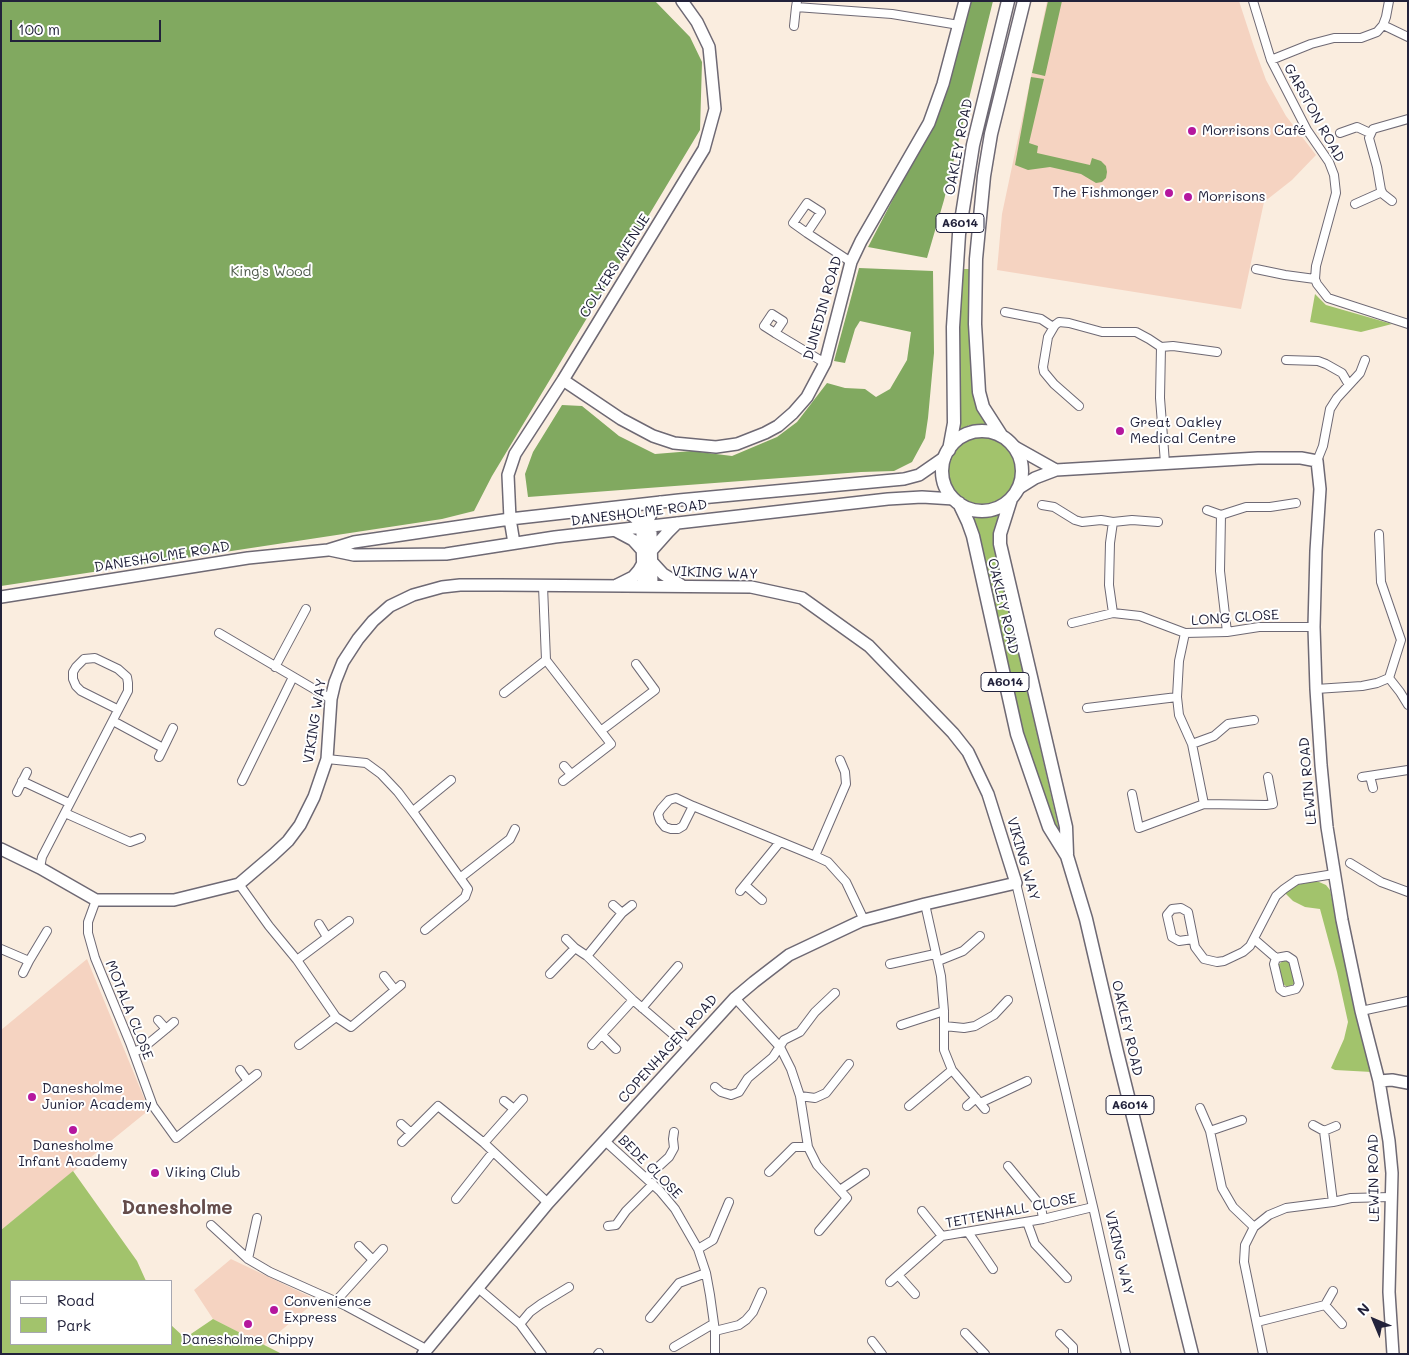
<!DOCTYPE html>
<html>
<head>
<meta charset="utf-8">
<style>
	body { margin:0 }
	#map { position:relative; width:1409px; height:1355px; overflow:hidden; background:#faeddf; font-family:Mali,sans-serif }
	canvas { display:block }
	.frame { position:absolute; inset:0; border:2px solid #22223b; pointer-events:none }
	.legend { position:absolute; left:10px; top:1280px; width:162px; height:65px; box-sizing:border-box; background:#fff; border:1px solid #a7a7b1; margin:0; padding:6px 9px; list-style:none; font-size:15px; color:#22223b }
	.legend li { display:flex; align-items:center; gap:10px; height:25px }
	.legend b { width:25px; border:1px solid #a7a7b1 }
	.north { position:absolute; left:1349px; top:1295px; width:50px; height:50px; -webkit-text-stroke:4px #fff; paint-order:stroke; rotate:315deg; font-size:14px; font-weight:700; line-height:20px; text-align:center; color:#22223b }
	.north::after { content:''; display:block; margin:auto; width:18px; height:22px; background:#22223b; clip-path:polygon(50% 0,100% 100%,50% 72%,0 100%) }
	.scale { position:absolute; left:10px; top:20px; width:151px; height:22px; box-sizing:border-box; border:2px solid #22223b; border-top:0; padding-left:6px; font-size:15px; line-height:18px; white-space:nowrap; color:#22223b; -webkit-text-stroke:4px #fff; paint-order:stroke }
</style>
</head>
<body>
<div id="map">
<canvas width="1409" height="1355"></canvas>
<div class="frame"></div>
<ul class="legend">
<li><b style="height:6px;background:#fff"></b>Road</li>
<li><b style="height:14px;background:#a2c36c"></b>Park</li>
</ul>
<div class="north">N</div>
<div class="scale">100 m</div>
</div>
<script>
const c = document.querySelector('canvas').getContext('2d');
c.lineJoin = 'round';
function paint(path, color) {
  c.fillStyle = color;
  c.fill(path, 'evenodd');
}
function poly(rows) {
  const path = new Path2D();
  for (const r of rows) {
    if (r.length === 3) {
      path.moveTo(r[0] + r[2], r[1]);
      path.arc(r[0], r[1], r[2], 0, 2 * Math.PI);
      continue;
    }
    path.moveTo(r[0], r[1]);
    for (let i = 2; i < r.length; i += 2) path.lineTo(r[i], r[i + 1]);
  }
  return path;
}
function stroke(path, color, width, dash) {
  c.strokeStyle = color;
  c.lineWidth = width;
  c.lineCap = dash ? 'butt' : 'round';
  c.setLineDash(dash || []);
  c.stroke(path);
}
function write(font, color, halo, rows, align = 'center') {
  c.font = font + ' Mali,sans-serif';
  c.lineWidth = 4;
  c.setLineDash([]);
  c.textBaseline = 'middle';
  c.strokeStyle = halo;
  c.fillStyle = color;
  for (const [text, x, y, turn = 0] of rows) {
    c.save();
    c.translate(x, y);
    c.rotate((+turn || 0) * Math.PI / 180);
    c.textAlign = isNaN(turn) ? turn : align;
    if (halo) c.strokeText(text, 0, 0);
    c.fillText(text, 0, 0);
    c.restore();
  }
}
paint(poly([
	[1047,1,1239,1,1254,47,1266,80,1286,116,1316,155,1292,180,1264,202,1241,309,997,270,1002,214],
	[87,959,149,1110,1,1230,1,1030],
	[231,1259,317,1300,264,1345,213,1319,194,1290]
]), '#f5d3c1');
paint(poly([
	[960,269,970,269,988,425,969,425,960,432,961,397,957,339],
	[1315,294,1326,305,1392,324,1361,332,1310,322],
	[982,470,34],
	[999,512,993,542,1062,843,1035,774,1018,715,971,516,982,516],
	[1312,882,1319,882,1326,885,1330,890,1356,1012,1372,1072,1335,1070,1331,1068,1344,1039,1348,1022,1337,972,1320,909,1305,907,1293,901,1285,893,1296,885],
	[1284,960,1290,962,1295,980,1294,984,1290,986,1287,987,1282,983,1278,965],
	[73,1171,137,1261,146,1281,11,1281,11,1344,171,1344,171,1325,185,1338,213,1319,282,1354,1,1354,1,1230]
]), '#a2c36c');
paint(poly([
	[1,1,655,1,690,37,702,62,700,130,492,476,474,511,442,519,1,586],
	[968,1,993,1,944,200,927,258,868,247,904,178],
	[1048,1,1062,1,1045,76,1032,73],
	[1031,77,1044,79,1029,143,1038,146,1037,153,1090,165,1092,158,1101,161,1106,166,1107,172,1106,178,1102,182,1096,183,1081,174,1050,167,1028,170,1015,165],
	[859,268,933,271,934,353,928,418,925,438,912,462,894,471,861,472,528,497,525,474,533,452,562,405,582,406,619,436,655,454,692,451,732,456,777,437,797,422,827,383,845,388,865,389,876,397,890,389,907,360,911,332,860,321,855,329,845,363,834,361]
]), '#81a960');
const street = poly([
	[797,1,796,7,892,14,959,25],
	[1253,1,1271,60,1307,130,1329,162,1334,175,1336,193,1316,266,1315,279,1317,284,1328,298,1408,324],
	[1383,25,1408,37],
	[794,26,796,7],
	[1271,60,1311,44,1334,38,1361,38,1377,32,1383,25,1386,17,1389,1],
	[1340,133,1357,127,1370,133],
	[1392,201,1383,194,1381,190,1377,167,1369,138,1373,129,1408,119],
	[1355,204,1382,192],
	[807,233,821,212,807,203,793,223,807,233,851,262],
	[1256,269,1285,275,1315,279],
	[1005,312,1041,319,1053,327],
	[775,333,783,321,772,314,764,326,775,333,825,363],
	[1161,347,1173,346,1217,352],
	[1286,360,1318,361,1326,364,1342,373,1349,385,1337,398,1330,409,1323,446,1317,461],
	[1349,385,1360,373,1365,360],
	[1079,406,1054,384,1044,372,1043,367,1048,337,1055,325,1059,322,1069,323,1102,332,1136,332,1149,339,1161,347,1160,398,1165,463],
	[1042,505,1054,507,1075,520,1082,522,1101,520,1113,522],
	[1207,510,1221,515],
	[1379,534,1381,582,1401,640,1389,678,1400,692,1408,705],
	[543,586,546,660,611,744,563,781],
	[1113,613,1109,585,1110,543,1113,522,1132,520,1158,522],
	[1072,623,1113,613,1140,616,1185,633,1227,632,1259,627,1314,627],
	[1227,632,1220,571,1221,515,1246,507,1270,507,1296,503],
	[219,633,331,699],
	[1185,633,1179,661,1177,697,1179,715,1192,744,1204,804],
	[275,667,306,609],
	[1316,689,1362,686,1377,683,1389,678],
	[504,693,546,660],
	[1087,708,1177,697],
	[113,721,163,748],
	[602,730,655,690,636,664],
	[1192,744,1214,736,1228,724,1254,720],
	[159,757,173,728],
	[327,759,366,763,381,774,398,792,416,816,468,889,465,897,425,930],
	[564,766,571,774],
	[1370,776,1373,788],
	[1362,777,1408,770],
	[22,781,69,803],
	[242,781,293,677],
	[17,792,27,772],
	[1132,794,1139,828,1204,804,1266,805,1273,804,1268,777],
	[693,806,683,826,678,829,671,829,665,827,660,821,658,814,661,809,669,800,676,798,693,806,815,856,828,862,846,882,864,920],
	[413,811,451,780],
	[65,813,130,842,141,838],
	[815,856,846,784,845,772,840,760],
	[1350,863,1381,882,1408,892],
	[40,868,42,857,128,691,128,683,127,677,118,669,95,658,84,659,76,667,73,672,73,679,76,686,81,691,117,709],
	[460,878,510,839,515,829],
	[1016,883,1094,1211,1126,1354],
	[239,884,269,926,297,960,336,1017,351,1027,401,985],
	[745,885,762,900],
	[740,891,780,842],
	[96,900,88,922,88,933,95,958,130,1043,153,1106,176,1138,257,1074],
	[925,904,941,976,944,1011,944,1050,952,1070,985,1109],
	[613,905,622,913],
	[319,924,327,937],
	[566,939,575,948],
	[1193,939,1179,941,1172,937,1167,915,1172,909,1181,908,1188,912,1195,947,1204,959,1217,962,1224,961,1243,952,1250,946,1276,896,1284,889,1297,880,1334,874],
	[1254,939,1276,958,1287,956,1293,960,1299,984,1296,989,1284,992,1280,989,1274,964,1276,958],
	[1,949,29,961,47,931],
	[587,956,622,913,632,905],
	[297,960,349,921],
	[938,961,963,951,980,936],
	[890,964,935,954],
	[23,973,29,961],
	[550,974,575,948,587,956,633,1000,690,1049],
	[384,976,395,990],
	[735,998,780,1047,791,1069,800,1096,808,1147,817,1165,847,1198,819,1231],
	[642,1008,678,966],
	[1361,1011,1408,1001],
	[901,1025,944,1011],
	[944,1026,964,1028,975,1026,994,1015,1008,1000],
	[166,1029,174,1022],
	[602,1035,616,1049],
	[299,1045,336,1017],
	[592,1045,633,1000],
	[134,1052,143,1048,166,1029,158,1020],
	[240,1070,248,1081],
	[715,1087,721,1092,731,1095,739,1092,748,1078,773,1057,784,1040,800,1032,815,1012,835,993],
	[800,1096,815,1098,826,1093,849,1064],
	[504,1101,514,1109],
	[980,1103,1027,1081],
	[909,1106,952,1070],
	[967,1106,976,1098],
	[1200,1108,1210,1131,1222,1188,1233,1207,1254,1227],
	[401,1124,411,1133],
	[1313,1125,1324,1131],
	[1210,1131,1242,1120],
	[1324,1131,1333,1202],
	[1324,1131,1336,1126],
	[605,1141,660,1191,675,1209,698,1249,706,1273,710,1295,715,1331,715,1354],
	[402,1142,438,1106,484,1143,548,1203],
	[484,1143,523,1099],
	[1008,1166,1041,1206,1043,1219],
	[769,1172,794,1147,808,1147],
	[646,1178,669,1157,674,1148,673,1139,674,1132],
	[840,1190,865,1173],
	[456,1199,493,1152],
	[922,1211,942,1236],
	[1027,1222,1035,1244,1067,1278],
	[211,1225,248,1259,270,1272,346,1306,426,1349],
	[608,1226,616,1225,626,1211,653,1184],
	[968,1232,993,1269],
	[359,1246,373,1260],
	[698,1249,713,1240,729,1202],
	[248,1259,257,1218],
	[898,1275,915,1294],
	[890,1282,942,1236,1043,1219,1093,1207],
	[478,1288,520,1324,542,1354],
	[336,1301,383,1249],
	[1325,1305,1342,1324],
	[650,1318,679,1283,706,1273],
	[1257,1322,1325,1305,1333,1291],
	[520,1324,530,1312,541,1304,569,1287],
	[715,1331,739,1325,746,1320,753,1312,762,1292],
	[965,1333,985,1354],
	[1060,1334,1073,1347,1073,1354],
	[872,1341,882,1354],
	[674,1347,713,1324],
	[598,1354,599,1353],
	[1263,1354,1244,1262,1245,1245,1254,1227,1269,1215,1286,1208,1333,1202,1351,1198,1391,1197]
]);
const secondary = poly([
	[563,380,621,419,653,436,674,443,716,447,737,444,765,433,778,426,793,413,807,397,825,363,851,262,861,241,929,123,943,84,965,1],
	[1015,447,1056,470],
	[1019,488,1035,478,1056,470,1258,458,1301,458,1317,461,1320,489,1316,551,1314,627,1316,689,1321,765,1327,827,1342,920,1361,1011,1379,1081,1389,1141,1392,1173,1389,1292,1393,1354],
	[618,507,633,516,651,532,652,586],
	[616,531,633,540,642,550],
	[514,543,510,519,508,475,515,454,563,380,704,149,715,109,709,47,697,22,682,1],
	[330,550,354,555,446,554,555,537,888,499,922,497,954,499],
	[652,550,668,532,677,523],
	[652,562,663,574,681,585],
	[617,585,633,577,639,570,643,563],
	[643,586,642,533,651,514,660,502],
	[1,597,248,558,328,550,354,542,510,519,679,500,904,479,919,475,945,457],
	[1,849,40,868,96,900,174,900,239,884,273,855,288,841,300,825,314,797,327,759,331,699,335,682,343,662,358,639,373,621,390,606,413,595,442,587,460,585,500,585,751,587,802,598,869,646,953,733,968,752,988,794,1016,883,925,904,861,921,789,955,754,982,735,998,548,1203,423,1354],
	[1379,1081,1392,1080,1408,1083]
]);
const primary = poly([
	[982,471,40],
	[1001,435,983,407,979,392,975,324,976,259,984,176,991,134,1024,1],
	[949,450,954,423,953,327,959,234,973,145,1008,1],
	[1011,499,1000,534,1000,544,1066,827,1067,854],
	[959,503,968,522,973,536,1017,734,1049,827,1067,856,1086,919,1117,1052,1192,1354]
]);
stroke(street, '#6e6974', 10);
stroke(secondary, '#6e6974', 14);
stroke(primary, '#6e6974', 15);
stroke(street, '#fff', 8);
stroke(secondary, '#fff', 11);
stroke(primary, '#fff', 12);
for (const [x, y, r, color] of [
	[1192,131,5,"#b5179e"],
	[1169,193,5,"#b5179e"],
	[1188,197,5,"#b5179e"],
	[1120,431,5,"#b5179e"],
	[32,1097,5,"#b5179e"],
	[73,1130,5,"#b5179e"],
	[155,1173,5,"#b5179e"],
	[274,1310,5,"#b5179e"],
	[248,1324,5,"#b5179e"]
]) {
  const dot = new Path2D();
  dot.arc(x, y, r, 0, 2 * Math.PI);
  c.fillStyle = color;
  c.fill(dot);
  stroke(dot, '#fff', 2);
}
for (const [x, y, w] of [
	[960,223,48],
	[1005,682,48],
	[1130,1105,48]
]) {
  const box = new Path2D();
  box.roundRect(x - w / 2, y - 9.5, w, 19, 4);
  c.fillStyle = '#fff';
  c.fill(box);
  stroke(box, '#22223b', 1);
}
write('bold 12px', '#22223b', null, [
	["A6014",960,223],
	["A6014",1005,682],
	["A6014",1130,1105]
]);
write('14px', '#22223b', '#fff', [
	["GARSTON ROAD",1314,113,61],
	["OAKLEY ROAD",959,147,-79],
	["COLYERS AVENUE",615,266,-58],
	["DUNEDIN ROAD",823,308,-74],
	["DANESHOLME ROAD",639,513,-7],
	["DANESHOLME ROAD",162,557,-9],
	["VIKING WAY",715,573,2],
	["OAKLEY ROAD",1003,606,77],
	["LONG CLOSE",1235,618,-4],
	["VIKING WAY",315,721,-81],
	["LEWIN ROAD",1308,781,-95],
	["VIKING WAY",1023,859,74],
	["MOTALA CLOSE",129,1010,68],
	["OAKLEY ROAD",1127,1028,77],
	["COPENHAGEN ROAD",668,1049,-48],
	["BEDE CLOSE",650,1167,45],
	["LEWIN ROAD",1374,1178,-91],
	["TETTENHALL CLOSE",1011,1211,-11],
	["VIKING WAY",1119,1253,77]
]);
write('14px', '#22223b', '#fff', [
	["Morrisons Café",1202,131],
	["The Fishmonger",1159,193,"right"],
	["Morrisons",1198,197],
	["Great Oakley",1130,423],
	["Medical Centre",1130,439],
	["Danesholme",42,1089],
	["Junior Academy",42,1105],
	["Danesholme",73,1146,"center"],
	["Infant Academy",73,1162,"center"],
	["Viking Club",165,1173],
	["Convenience",284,1302],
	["Express",284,1318],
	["Danesholme Chippy",248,1340,"center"]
], 'left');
write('14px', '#4f5a4c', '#fff', [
	["King's Wood",271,272]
]);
write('bold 19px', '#654d4b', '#fff', [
	["Danesholme",177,1208]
]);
</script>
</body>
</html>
